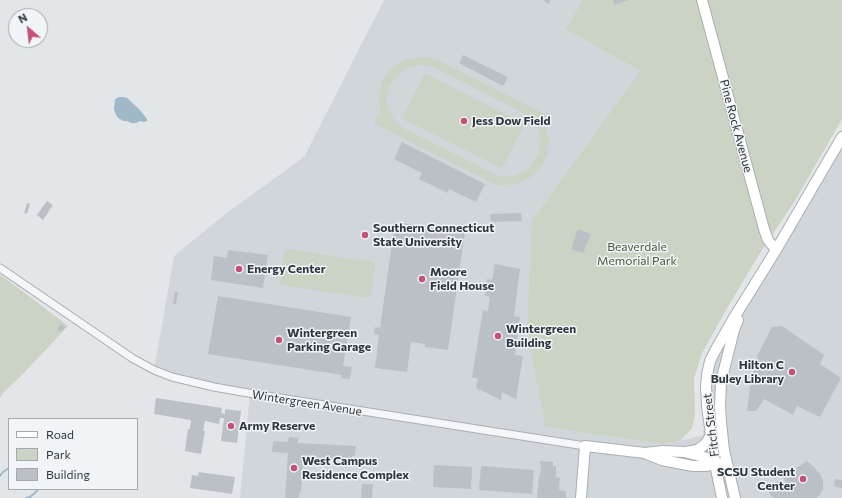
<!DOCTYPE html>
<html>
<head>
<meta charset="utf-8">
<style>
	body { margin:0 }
	#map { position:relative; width:842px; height:498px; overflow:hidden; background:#e2e6e9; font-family:Commissioner,sans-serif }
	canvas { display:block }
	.legend { position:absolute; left:8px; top:418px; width:130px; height:72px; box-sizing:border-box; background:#f2f5f7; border:1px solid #a3a9ae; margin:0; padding:5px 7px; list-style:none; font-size:12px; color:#2c3740 }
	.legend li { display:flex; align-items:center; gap:8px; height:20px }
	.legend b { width:20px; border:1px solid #a3a9ae }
	.north { position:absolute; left:8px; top:8px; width:40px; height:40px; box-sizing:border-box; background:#f2f5f7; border:1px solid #a3a9ae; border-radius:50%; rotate:332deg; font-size:11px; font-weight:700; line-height:16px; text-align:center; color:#2c3740 }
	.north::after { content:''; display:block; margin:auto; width:14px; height:18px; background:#c35276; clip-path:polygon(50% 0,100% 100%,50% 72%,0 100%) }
</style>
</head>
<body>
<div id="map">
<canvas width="842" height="498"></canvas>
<ul class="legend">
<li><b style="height:5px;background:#fff"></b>Road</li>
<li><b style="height:11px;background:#cad3c4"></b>Park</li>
<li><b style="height:11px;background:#bac0c6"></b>Building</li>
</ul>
<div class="north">N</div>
</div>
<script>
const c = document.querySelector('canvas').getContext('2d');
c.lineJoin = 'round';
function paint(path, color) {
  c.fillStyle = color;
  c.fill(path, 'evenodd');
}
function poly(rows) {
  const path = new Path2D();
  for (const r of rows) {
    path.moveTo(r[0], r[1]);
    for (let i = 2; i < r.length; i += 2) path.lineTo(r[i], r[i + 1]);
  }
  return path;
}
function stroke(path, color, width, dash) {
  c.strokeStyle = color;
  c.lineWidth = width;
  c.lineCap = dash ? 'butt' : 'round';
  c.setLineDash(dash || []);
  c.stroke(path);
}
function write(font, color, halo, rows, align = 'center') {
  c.font = font + ' Commissioner,sans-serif';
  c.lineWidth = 3;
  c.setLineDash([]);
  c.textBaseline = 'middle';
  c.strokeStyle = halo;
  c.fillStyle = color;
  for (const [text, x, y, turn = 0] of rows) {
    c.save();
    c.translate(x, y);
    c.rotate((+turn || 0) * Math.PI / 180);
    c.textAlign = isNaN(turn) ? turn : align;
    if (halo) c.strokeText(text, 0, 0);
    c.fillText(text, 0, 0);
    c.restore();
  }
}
paint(poly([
	[384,0,583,0,565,29,640,71,532,220,546,426,586,433,663,444,680,441,703,435,707,406,707,375,842,138,842,498,240,498,250,393,154,370,174,256,228,212,304,157]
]), '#d1d6db');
paint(poly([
	[583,0,842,0,842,119,796,199,760,253,726,310,702,353,694,378,695,416,692,428,680,441,663,444,586,433,545,426,527,328,532,220,640,71,565,29],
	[418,57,426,57,438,60,553,118,549,126,545,125,549,139,547,154,541,167,536,173,530,178,517,184,502,185,495,184,488,181,374,123,378,115,382,117,380,110,379,95,383,81,387,74,391,69,404,60],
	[419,65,425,65,435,68,527,115,535,124,538,129,540,141,539,152,533,163,525,171,514,176,502,176,496,175,401,127,393,118,388,108,387,102,388,90,391,84,398,75,407,68],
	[425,73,525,124,502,168,402,118],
	[288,249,373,262,375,265,371,296,367,298,281,285,279,281,284,252],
	[0,275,9,281,68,326,21,376,3,393,0,398]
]), '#cad3c4');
paint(poly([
	[119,97,124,97,127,98,140,110,147,119,147,121,144,122,140,121,136,123,131,123,127,121,123,121,117,117,114,110,115,99]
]), '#a0b9c6');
stroke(poly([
	[0,476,3,472,9,468],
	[26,498,30,497,36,492,38,489]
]), '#a0b9c6', 2);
paint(poly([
	[543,0,551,0,549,2,550,3,549,4],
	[613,0,629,0,614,5],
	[463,55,508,77,503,86,459,63],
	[402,142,485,184,476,202,449,189,448,193,419,179,422,173,394,159],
	[47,201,53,205,43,220,37,215],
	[27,203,30,204,27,214,24,213],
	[521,213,522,221,491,222,490,214],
	[395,222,465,232,448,350,425,347,425,344,411,342,407,372,375,368,379,335,374,334,375,327,380,328],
	[578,229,591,234,583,253,571,249],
	[228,250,268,255,263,288,211,280,214,256,227,258],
	[495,264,520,269,514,316,520,317,515,355,523,356,516,399,502,392,501,400,476,388,478,379,472,377,483,310,488,311,490,297,485,296,487,279,492,280],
	[175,292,178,292,176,304,173,304],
	[218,296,351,317,343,366,352,367,350,379,341,378,342,375,208,354],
	[61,324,65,327,61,332,57,329],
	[782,326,824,355,820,364,841,378,820,417,797,406,793,415,764,399,756,411,747,411,751,379,758,354,772,327],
	[156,398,222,408,221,413,225,414,225,409,241,411,237,443,221,441,224,418,220,418,219,424,205,421,203,431,205,431,201,454,185,451,188,429,190,429,191,420,154,414],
	[289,437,298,438,298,443,356,446,355,456,352,456,352,460,307,457,307,462,303,462,301,492,300,491,299,498,285,498,288,453,272,452,273,441,288,442],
	[540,461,553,462,553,466,556,466,556,477,560,478,559,490,566,491,566,498,537,498,539,476,540,476,541,465,540,465],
	[807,461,814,467,820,474,823,481,823,489,819,496,817,498,773,498,767,489,777,481,782,483,786,482,783,477],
	[434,465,472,467,471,489,433,487],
	[481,466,534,470,532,494,479,490],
	[199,472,235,477,232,494,190,488,192,475,198,476],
	[835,479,842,480,842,488,834,486],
	[362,484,373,484,372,498,361,498]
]), '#bac0c6');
const street = poly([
	[0,268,132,358,154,370,172,377,214,387,248,393,585,446]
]);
const secondary = poly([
	[702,0,764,229,768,240,776,250],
	[686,452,697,450,703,446,707,442,711,435],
	[647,454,662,460,693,466,707,466,719,463],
	[581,498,585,446,645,453,663,451,684,452,704,457,715,464],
	[722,498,715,464,707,406,706,387,707,375,710,361,715,351,732,321,776,250,842,137],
	[735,498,724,450,721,422,720,406,721,382,734,330,738,320]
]);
stroke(street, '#a8aeb3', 9);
stroke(secondary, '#a8aeb3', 12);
stroke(street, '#f5f6f8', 7);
stroke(secondary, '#fff', 10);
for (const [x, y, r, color] of [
	[464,121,4,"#c35276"],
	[365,235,4,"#c35276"],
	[239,269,4,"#c35276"],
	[422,279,4,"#c35276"],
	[498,336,4,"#c35276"],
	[279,340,4,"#c35276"],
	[792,372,4,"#c35276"],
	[231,426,4,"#c35276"],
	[294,468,4,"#c35276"],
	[803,479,4,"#c35276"]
]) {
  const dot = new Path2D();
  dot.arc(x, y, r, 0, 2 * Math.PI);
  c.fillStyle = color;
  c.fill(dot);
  stroke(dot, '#f2f5f7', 1.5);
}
write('bold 12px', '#2c3740', '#f2f5f7', [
	["Jess Dow Field",472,121],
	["Southern Connecticut",373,228],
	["State University",373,242],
	["Energy Center",247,269],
	["Moore",430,272],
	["Field House",430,286],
	["Wintergreen",506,329],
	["Building",506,343],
	["Wintergreen",287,333],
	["Parking Garage",287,347],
	["Hilton C",784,365,"right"],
	["Buley Library",784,379,"right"],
	["Army Reserve",239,426],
	["West Campus",302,461],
	["Residence Complex",302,475],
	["SCSU Student",795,472,"right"],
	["Center",795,486,"right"]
], 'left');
write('12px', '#2c3740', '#f2f5f7', [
	["Pine Rock Avenue",736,126,75],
	["Wintergreen Avenue",307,403,9],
	["Fitch Street",711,425,-97]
]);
write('12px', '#465b3a', '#f2f5f7', [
	["Beaverdale",637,247],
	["Memorial Park",637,261]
]);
</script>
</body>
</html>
